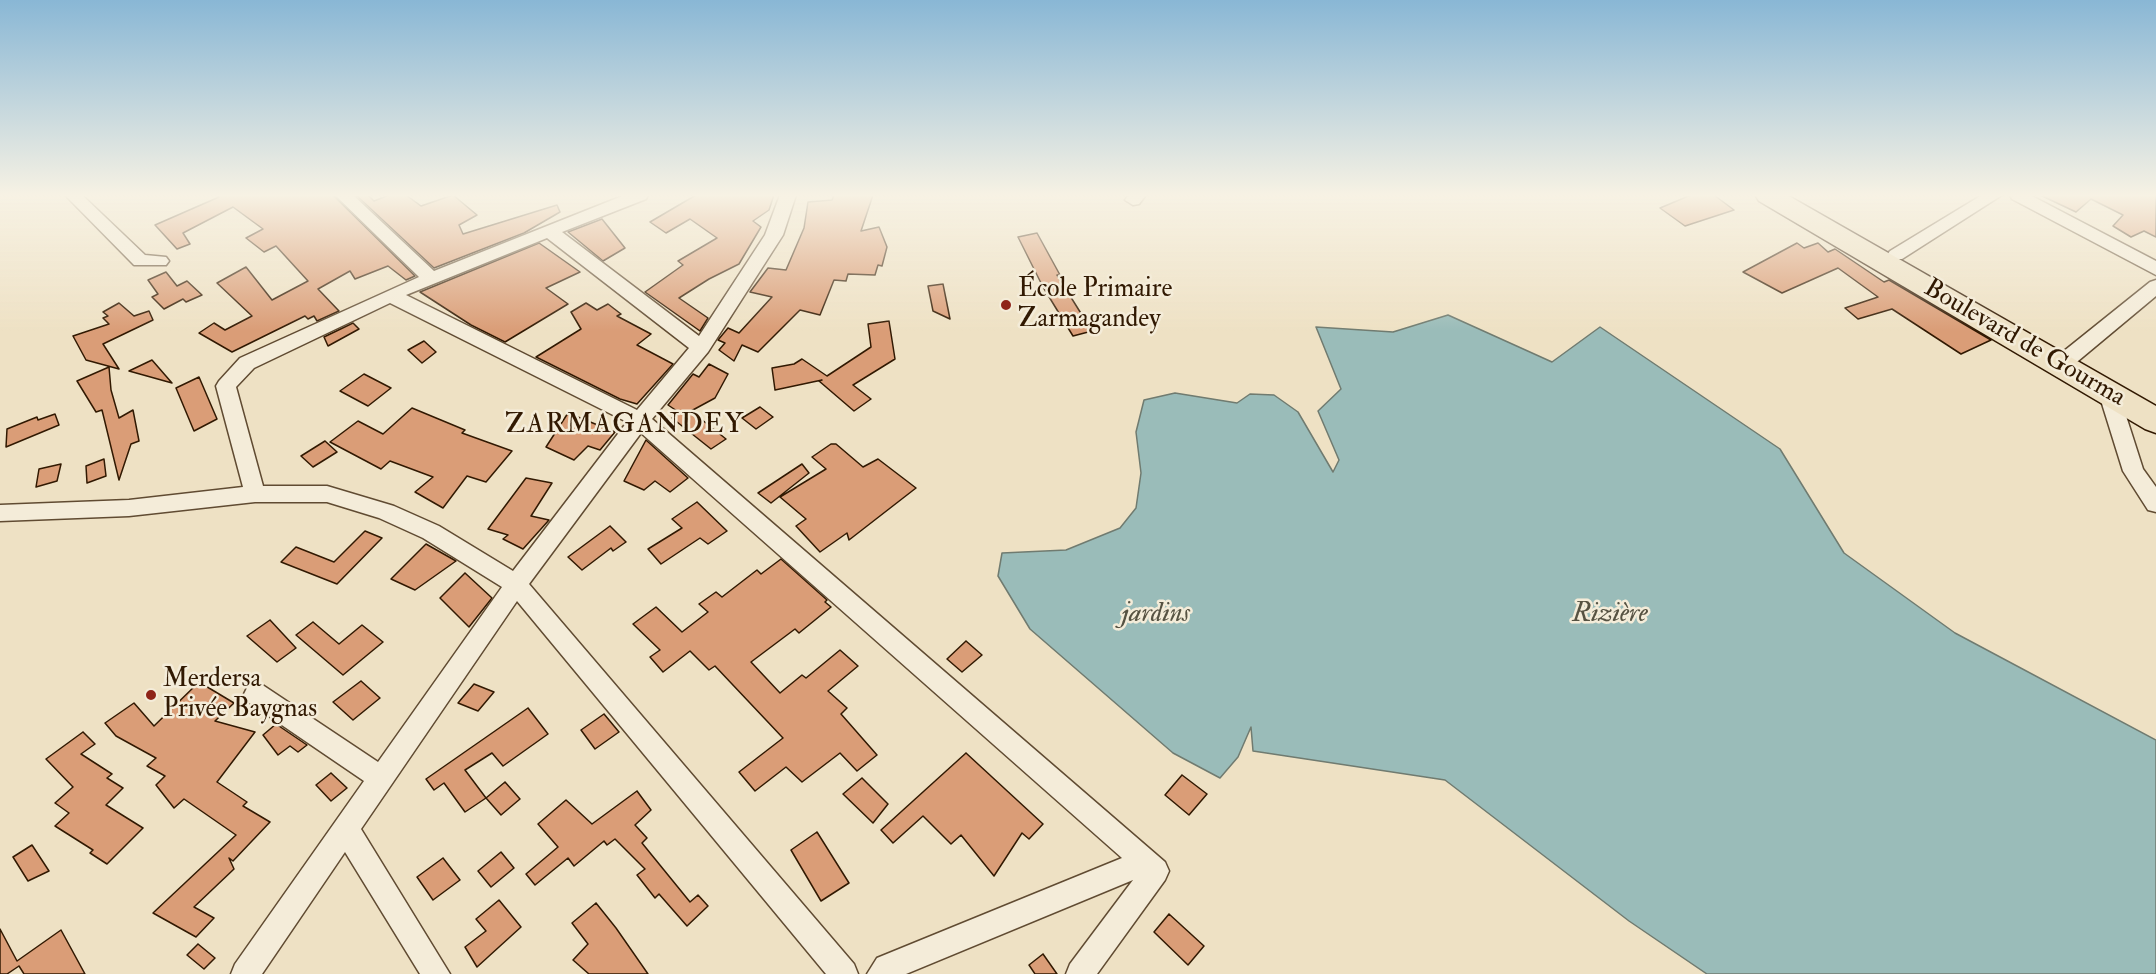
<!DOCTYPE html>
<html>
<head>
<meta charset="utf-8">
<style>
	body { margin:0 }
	canvas { display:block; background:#eee1c4 }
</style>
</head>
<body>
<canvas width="2156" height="974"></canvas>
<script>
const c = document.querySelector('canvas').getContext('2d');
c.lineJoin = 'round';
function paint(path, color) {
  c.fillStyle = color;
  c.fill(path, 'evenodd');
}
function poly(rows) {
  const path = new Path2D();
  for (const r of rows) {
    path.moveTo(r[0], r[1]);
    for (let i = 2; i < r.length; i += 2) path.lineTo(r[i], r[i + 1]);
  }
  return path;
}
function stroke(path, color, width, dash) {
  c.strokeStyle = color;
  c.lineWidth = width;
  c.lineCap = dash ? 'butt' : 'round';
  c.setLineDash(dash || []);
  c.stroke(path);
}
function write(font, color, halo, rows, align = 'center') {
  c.font = font + ' "IM FELL Double Pica",serif';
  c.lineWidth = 5;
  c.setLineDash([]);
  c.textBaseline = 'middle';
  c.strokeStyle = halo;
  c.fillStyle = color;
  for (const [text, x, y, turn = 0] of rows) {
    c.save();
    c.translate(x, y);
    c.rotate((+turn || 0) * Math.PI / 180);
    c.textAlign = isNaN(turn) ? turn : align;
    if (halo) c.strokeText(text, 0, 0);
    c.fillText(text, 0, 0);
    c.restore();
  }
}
const water = poly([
	[1448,315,1552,362,1600,327,1780,449,1844,553,1955,633,2156,740,2156,974,1707,974,1629,921,1445,780,1253,751,1251,727,1238,757,1220,778,1173,753,1030,629,998,576,1002,553,1066,550,1120,528,1136,508,1141,473,1136,432,1144,400,1175,393,1237,403,1250,394,1274,395,1298,412,1333,472,1339,460,1318,411,1341,389,1316,327,1393,332,1448,315]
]);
paint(water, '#9abcb9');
stroke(water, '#707b70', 1.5);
const building = poly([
	[217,195,333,195,415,276,406,280,388,266,355,279,350,271,318,289,339,311,317,321,314,316,308,319,305,316,232,352,199,333,214,323,225,330,252,316,217,283,246,267,272,300,308,281,276,246,264,252,246,238,263,229,233,207,183,233,190,244,177,249,155,225,219,197,217,195],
	[356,195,368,195,374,201,389,195,406,195,421,206,453,195,477,215,459,225,463,234,557,205,560,212,524,233,434,268,356,195],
	[696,195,774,195,769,210,753,221,761,227,739,264,709,279,679,298,708,318,700,331,645,292,683,265,678,261,717,238,690,219,666,233,650,222,696,195],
	[834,195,873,195,861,231,879,227,887,247,882,266,878,265,875,275,848,274,846,281,834,280,820,315,800,310,758,352,742,345,734,361,719,350,725,343,718,340,728,328,739,333,772,297,750,292,768,268,786,270,804,228,808,202,832,200,834,195],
	[1691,195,1714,195,1734,210,1685,226,1660,208,1691,195],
	[2040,195,2156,195,2156,237,2144,231,2131,237,2113,226,2123,215,2091,199,2076,212,2040,195],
	[602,219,625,248,603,261,568,232,602,219],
	[1037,233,1060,275,1057,275,1092,331,1073,336,1043,287,1018,237,1037,233],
	[539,243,580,272,546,288,568,304,505,342,471,325,420,292,539,243],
	[1797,243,1804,248,1818,243,1828,252,1835,249,1884,282,1889,280,1991,340,1961,354,1892,309,1858,319,1845,308,1878,297,1838,268,1782,293,1743,272,1797,243],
	[166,272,177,286,187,281,202,295,186,302,183,299,164,309,152,297,158,294,148,280,166,272],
	[943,284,950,319,933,311,928,286,943,284],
	[119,303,134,316,149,311,153,320,103,344,119,369,86,360,73,336,109,324,103,318,108,316,103,312,119,303],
	[586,303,597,310,608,304,621,314,617,316,651,334,637,345,673,364,637,404,620,399,536,357,581,329,571,312,586,303],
	[889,321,895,359,853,385,871,399,854,411,819,381,822,380,775,390,772,368,794,364,802,359,827,376,871,347,868,324,889,321],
	[353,323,359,329,328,346,324,337,353,323],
	[424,341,436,352,422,363,408,350,424,341],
	[152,360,172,383,129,371,152,360],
	[709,364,728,374,715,398,691,411,726,439,711,449,672,418,680,413,668,405,693,374,699,377,709,364],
	[109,367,111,390,119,418,133,410,139,441,131,444,119,480,102,410,96,412,77,381,109,367],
	[364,374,391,388,368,406,340,391,364,374],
	[199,377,217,419,194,431,176,388,199,377],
	[760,407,773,417,756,429,742,418,760,407],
	[412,408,465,430,462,433,512,451,486,482,467,476,443,508,415,492,433,477,390,461,381,469,330,442,358,421,383,434,412,408],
	[568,413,615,432,600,450,588,446,574,460,546,447,568,413],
	[55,414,59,425,6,447,7,429,37,417,38,420,55,414],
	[646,440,688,478,670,492,655,481,644,490,624,481,646,440],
	[325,441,337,452,313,467,301,456,325,441],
	[831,444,836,444,863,467,878,459,916,488,849,540,847,533,820,552,796,526,806,519,780,497,826,469,812,457,831,444],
	[104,459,106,476,87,483,86,466,104,459],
	[61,464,57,481,36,487,39,469,61,464],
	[802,464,809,473,771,503,758,493,802,464],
	[526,478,552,483,531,516,549,520,523,549,503,539,508,535,488,529,526,478],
	[697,502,727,531,708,544,700,538,661,564,648,549,682,528,672,519,697,502],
	[610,526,626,542,613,551,611,548,582,570,568,557,610,526],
	[365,531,382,538,337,584,281,562,296,547,334,562,365,531],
	[426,544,456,561,415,590,391,579,426,544],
	[781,559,827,600,825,602,831,607,799,633,795,629,751,662,780,693,802,675,806,678,840,650,858,666,828,691,847,708,841,714,877,755,857,771,840,753,802,782,786,767,755,791,739,772,783,738,715,666,709,670,690,651,663,672,650,657,660,650,633,624,656,607,682,632,708,612,699,604,716,592,722,597,757,570,761,574,781,559],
	[465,573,492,598,469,627,440,598,465,573],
	[270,620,296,648,277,662,247,636,270,620],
	[313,622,339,644,362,625,383,642,343,675,296,635,313,622],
	[966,641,982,655,962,672,947,659,966,641],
	[361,681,380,698,353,720,333,702,361,681],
	[199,682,234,703,215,721,255,732,217,782,247,802,243,806,270,822,233,861,229,858,234,869,194,907,214,918,196,937,153,913,236,835,184,799,174,808,156,785,165,776,147,766,156,758,116,736,105,723,134,703,154,726,199,682],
	[474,684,494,692,478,711,458,703,474,684],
	[528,708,548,734,503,766,492,753,465,770,486,798,465,812,444,783,434,790,426,779,528,708],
	[604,714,619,732,595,749,581,730,604,714],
	[276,724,307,745,298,752,290,746,278,755,263,735,276,724],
	[83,732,95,744,81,754,112,774,107,778,123,788,106,805,143,828,107,864,90,853,93,850,55,826,69,813,55,803,73,787,46,759,83,732],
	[966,753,1043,824,1029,839,1022,833,994,876,961,835,951,844,923,816,893,843,881,830,966,753],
	[331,773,347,788,331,801,316,785,331,773],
	[1182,775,1207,794,1189,815,1165,795,1182,775],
	[862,778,888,804,873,823,843,794,862,778],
	[505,782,520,799,501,815,486,798,505,782],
	[637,791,651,810,635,825,647,838,642,843,690,902,698,895,708,906,687,926,659,894,655,898,637,875,645,869,615,839,607,845,604,841,574,866,568,858,535,885,526,874,558,847,538,824,566,800,592,824,637,791],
	[817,832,849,883,821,901,791,850,817,832],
	[32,845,49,871,28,881,13,857,32,845],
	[501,852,514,868,491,887,478,871,501,852],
	[443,858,460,880,433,900,417,877,443,858],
	[499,900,521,927,477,967,465,947,486,931,476,919,499,900],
	[596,903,616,928,648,974,589,974,573,960,588,944,572,923,596,903],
	[1169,914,1204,946,1188,965,1154,932,1169,914],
	[0,929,17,961,61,930,85,974,24,974,19,966,7,974,0,974,0,929],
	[198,944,215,958,204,969,187,955,198,944],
	[1043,954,1057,974,1035,974,1029,965,1043,954]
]);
paint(building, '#da9d77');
stroke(building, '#311902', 1.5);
const minor = poly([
	[65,195,82,195,145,255,166,257,169,261,166,265,134,265,65,195],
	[335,195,353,195,434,271,625,195,648,195,646,199,562,232,699,336,765,235,780,195,796,195,783,235,708,352,652,419,1165,862,1169,871,1165,880,1097,974,1066,974,1070,964,1133,880,906,974,867,974,877,958,1122,858,641,433,529,584,854,964,858,974,826,974,517,601,361,829,450,974,420,974,345,852,262,974,231,974,235,964,364,781,248,702,244,694,248,686,256,683,264,686,378,762,502,587,423,538,379,518,327,502,255,502,129,516,0,521,0,505,129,500,243,487,216,386,219,381,240,358,419,277,335,195],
	[547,238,689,348,637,410,406,295,547,238],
	[390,303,627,422,513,571,439,526,394,506,327,486,263,486,236,387,254,368,390,303],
	[1129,195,1146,195,1139,204,1133,205,1125,200,1129,195],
	[1982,195,2002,195,1902,259,1890,259,1887,255,1890,251,1982,195],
	[2010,195,2030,195,2156,261,2156,275,2012,199,2010,195],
	[2156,280,2156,296,2078,361,2064,361,2061,356,2064,351,2150,282,2156,280],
	[2109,387,2116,389,2119,394,2143,469,2156,487,2156,512,2148,510,2123,471,2099,394,2102,389,2109,387]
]);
const trunk = poly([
	[1755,195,1787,195,2156,406,2156,433,2145,429,1759,201,1755,195]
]);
stroke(minor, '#604b32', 3);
stroke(trunk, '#311902', 3);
paint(minor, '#f4ecd9');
paint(trunk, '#eee1c4');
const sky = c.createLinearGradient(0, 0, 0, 331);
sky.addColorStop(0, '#89b7d5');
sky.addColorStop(0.59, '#f7f2e4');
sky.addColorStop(1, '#f7f2e400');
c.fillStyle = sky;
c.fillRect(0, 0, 2156, 331);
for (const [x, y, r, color] of [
	[1006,305,6,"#8f2418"],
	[151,695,6,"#8f2418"]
]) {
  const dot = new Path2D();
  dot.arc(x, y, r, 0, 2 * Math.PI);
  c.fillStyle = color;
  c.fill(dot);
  stroke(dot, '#f4ecd9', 2);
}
write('26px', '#311902', '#f4ecd9', [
	["École Primaire",1018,290],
	["Zarmagandey",1018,320],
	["Merdersa",163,680],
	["Privée Baygnas",163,710]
], 'left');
write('26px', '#311902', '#f4ecd9', [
	["Boulevard de Gourma",2024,344,30]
]);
c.letterSpacing = '1.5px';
write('27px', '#311902', '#f4ecd9', [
	["ZARMAGANDEY",625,426]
]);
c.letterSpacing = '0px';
write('italic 27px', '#565242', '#f4ecd9', [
	["jardins",1156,615],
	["Rizière",1610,615]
]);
</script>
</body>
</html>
